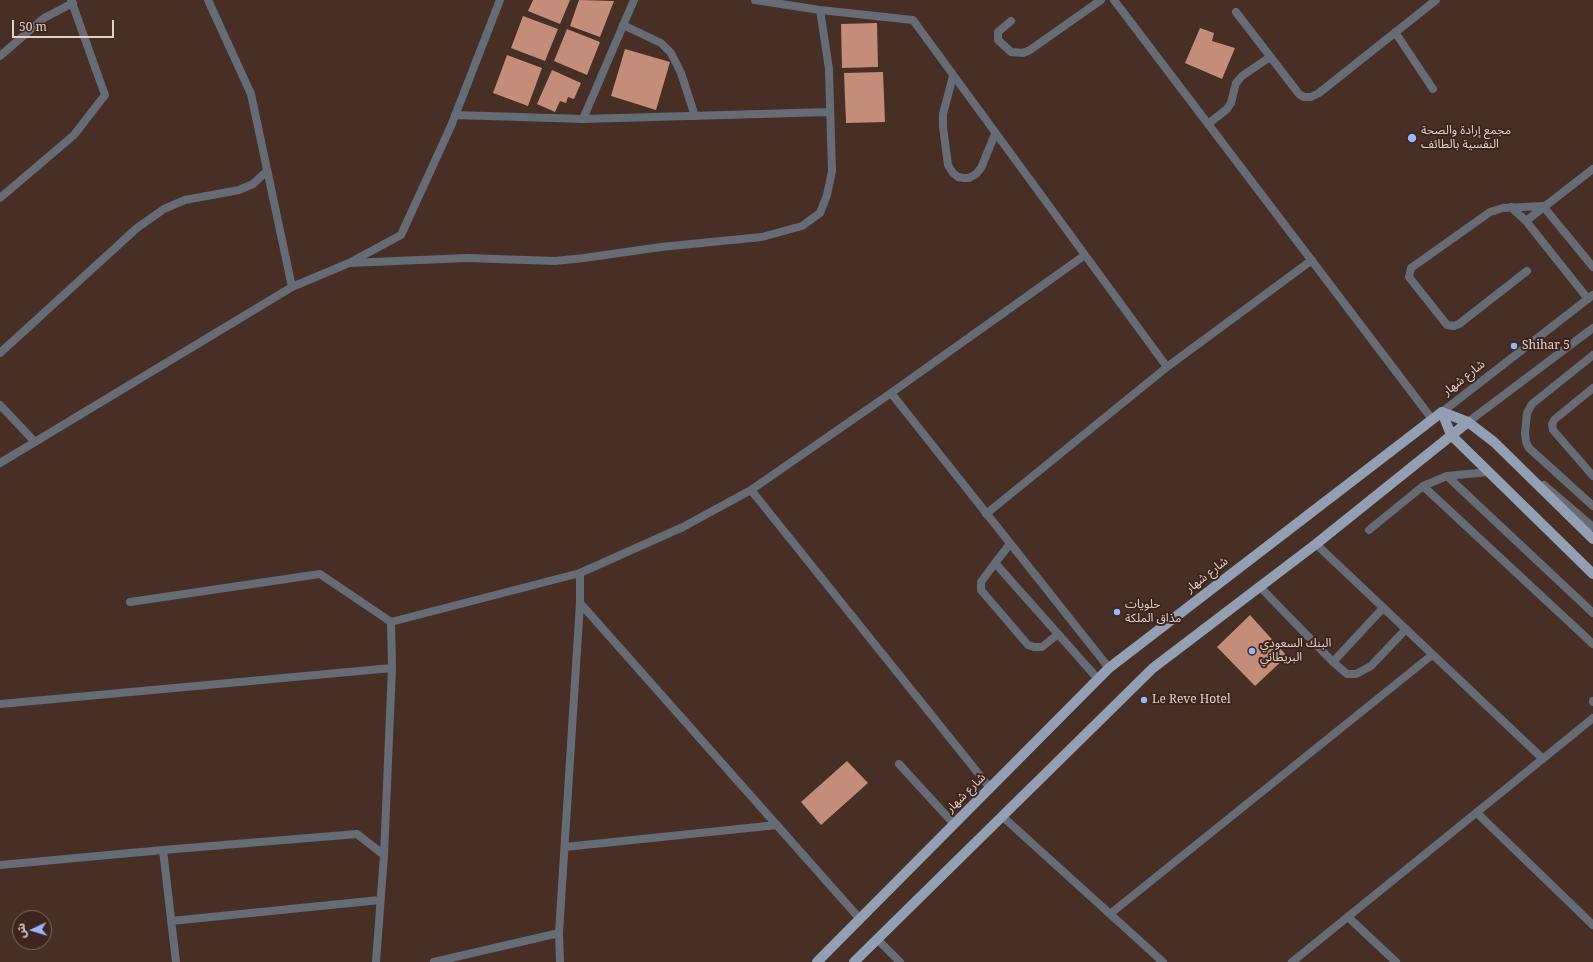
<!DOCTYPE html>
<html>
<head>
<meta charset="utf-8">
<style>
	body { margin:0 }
	#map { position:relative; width:1593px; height:962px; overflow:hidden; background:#472f26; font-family:"Noto Serif","Noto Sans Arabic",serif }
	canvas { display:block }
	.north { position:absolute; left:12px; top:910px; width:40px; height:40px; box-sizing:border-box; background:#3d251d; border:1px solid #7f6a63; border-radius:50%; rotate:266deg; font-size:11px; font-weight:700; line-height:16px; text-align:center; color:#e1d1cb }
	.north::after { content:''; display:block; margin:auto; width:14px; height:18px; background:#94b7fd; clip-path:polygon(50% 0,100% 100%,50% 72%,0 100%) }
	.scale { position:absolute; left:12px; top:20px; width:102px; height:18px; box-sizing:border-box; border:2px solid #e1d1cb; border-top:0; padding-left:5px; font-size:12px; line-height:14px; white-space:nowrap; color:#e1d1cb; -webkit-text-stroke:3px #3d251d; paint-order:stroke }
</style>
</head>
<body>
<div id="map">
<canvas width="1593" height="962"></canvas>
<div class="north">ش</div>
<div class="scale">50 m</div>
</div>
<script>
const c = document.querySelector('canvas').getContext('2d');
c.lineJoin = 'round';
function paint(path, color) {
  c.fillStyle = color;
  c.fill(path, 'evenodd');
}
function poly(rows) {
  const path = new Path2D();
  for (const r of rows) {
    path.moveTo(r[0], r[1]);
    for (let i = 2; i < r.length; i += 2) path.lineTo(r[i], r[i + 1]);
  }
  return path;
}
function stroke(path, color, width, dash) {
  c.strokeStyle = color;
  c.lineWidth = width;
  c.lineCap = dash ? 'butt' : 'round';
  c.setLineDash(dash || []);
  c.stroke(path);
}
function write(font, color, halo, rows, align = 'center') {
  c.font = font + ' "Noto Serif","Noto Sans Arabic",serif';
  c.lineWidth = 4;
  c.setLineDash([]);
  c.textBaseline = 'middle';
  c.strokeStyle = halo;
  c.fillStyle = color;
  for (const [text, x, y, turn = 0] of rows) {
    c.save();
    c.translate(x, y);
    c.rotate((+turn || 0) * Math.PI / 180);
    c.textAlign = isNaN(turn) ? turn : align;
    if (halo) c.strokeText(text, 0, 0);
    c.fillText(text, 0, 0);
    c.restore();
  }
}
paint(poly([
	[533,0,570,0,560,24,528,11],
	[579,0,614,1,600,37,570,26],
	[523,16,558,29,545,61,511,48],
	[877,23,878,67,842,68,841,24],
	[1200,28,1214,33,1212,41,1235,48,1222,79,1185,63],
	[567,29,600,42,587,75,554,61],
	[625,49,670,62,656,110,611,96],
	[507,55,542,68,528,106,493,93],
	[552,70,581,83,574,99,568,97,566,103,560,101,555,112,537,104],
	[883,72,885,122,846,123,844,73],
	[1250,615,1287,656,1255,686,1217,647],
	[847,761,868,783,821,825,801,802]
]), '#c38d7a');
stroke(poly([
	[1236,12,1299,94,1304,97,1311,97,1319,93,1436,0],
	[1011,21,998,32,998,40,1011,52,1023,53,1030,50,1101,0],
	[623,25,661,43,671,53,681,73,695,116],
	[1395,32,1433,89],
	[953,76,943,114,943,127,948,165,953,173,958,177,964,178,969,178,976,174,981,168,995,134],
	[1208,124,1227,109,1231,103,1236,83,1242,76,1270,57],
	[1511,207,1526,221,1588,299],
	[1526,221,1593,169],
	[1527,271,1459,324,1454,326,1447,325,1409,277,1411,268,1490,212,1503,208,1543,206,1593,267],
	[1593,355,1532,404,1527,413,1525,433,1526,442,1529,448,1593,506],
	[1593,388,1555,419,1552,424,1553,430,1593,476],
	[1447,476,1489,472],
	[1544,485,1593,527],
	[1423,486,1593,644],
	[1369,530,1423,486,1447,476,1593,613],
	[1010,544,995,563,1098,679],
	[995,563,981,582,981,590,1028,645,1034,647,1042,647,1058,634],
	[1260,587,1333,662,1347,674,1356,674,1371,666,1406,629],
	[1333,662,1383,608],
	[1593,701,1593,702],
	[899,764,954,824]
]), '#666b76', 8);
stroke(poly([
	[208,0,251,94,292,287,349,263,401,235,451,126,500,0],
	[755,0,820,10,913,20,1167,367],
	[1114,0,1432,419],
	[0,56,44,18,73,3],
	[455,115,583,119,634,0],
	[583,119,830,112],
	[0,198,74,135,105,95,71,0],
	[349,263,467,258,555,261,584,258,661,247,762,237,802,226,820,213,827,195,832,171,829,69,820,10],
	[0,353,137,228,164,209,185,200,239,190,253,184,267,171],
	[891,393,1109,668],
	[0,405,35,442],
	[0,463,292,287],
	[751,490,990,788],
	[986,514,1167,367,1312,260],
	[1316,544,1543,759],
	[130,602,320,574,391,622,392,668,384,855],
	[580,603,860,919],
	[391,622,580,573],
	[0,704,392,668],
	[1477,813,1593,925],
	[1003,817,1163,962],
	[565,847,777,825],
	[163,850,176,962],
	[0,865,163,850,357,834,384,855,376,962],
	[1110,914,1432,655],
	[1348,917,1396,962],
	[171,921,380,900],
	[877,939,900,962],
	[434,962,559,933],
	[560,962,559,933,580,603,580,573,683,527,751,490,891,393,1085,255],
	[1292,962,1593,718]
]), '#666b76', 8);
stroke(poly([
	[1442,412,1593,295],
	[1468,422,1593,328]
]), '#666b76', 8);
stroke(poly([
	[1442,412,1451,435,1593,574],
	[1442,412,1468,422,1494,442,1593,539],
	[817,962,1109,668,1442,412],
	[854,962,1153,668,1316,544,1468,422]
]), '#949fb4', 10);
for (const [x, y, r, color] of [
	[1412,138,5,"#94b7fd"],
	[1514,346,4,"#94b7fd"],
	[1117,612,4,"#94b7fd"],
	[1252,651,4,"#94b7fd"],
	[1144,700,4,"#94b7fd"]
]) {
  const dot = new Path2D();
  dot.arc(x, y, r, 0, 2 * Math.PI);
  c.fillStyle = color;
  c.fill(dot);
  stroke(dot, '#3d251d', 1.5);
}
write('12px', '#e1d1cb', '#3d251d', [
	["مجمع إرادة والصحة",1421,131],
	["النفسية بالطائف",1421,145],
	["Shihar 5",1522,346],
	["حلويات",1125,605],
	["مذاق الملكة",1125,619],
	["البنك السعودي",1260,644],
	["البريطاني",1260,658],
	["Le Reve Hotel",1152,700]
], 'left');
write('12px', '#e1d1cb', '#3d251d', [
	["شارع شهار",1464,378,-38],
	["شارع شهار",1207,575,-38],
	["شارع شهار",966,793,-45]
]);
</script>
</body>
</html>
